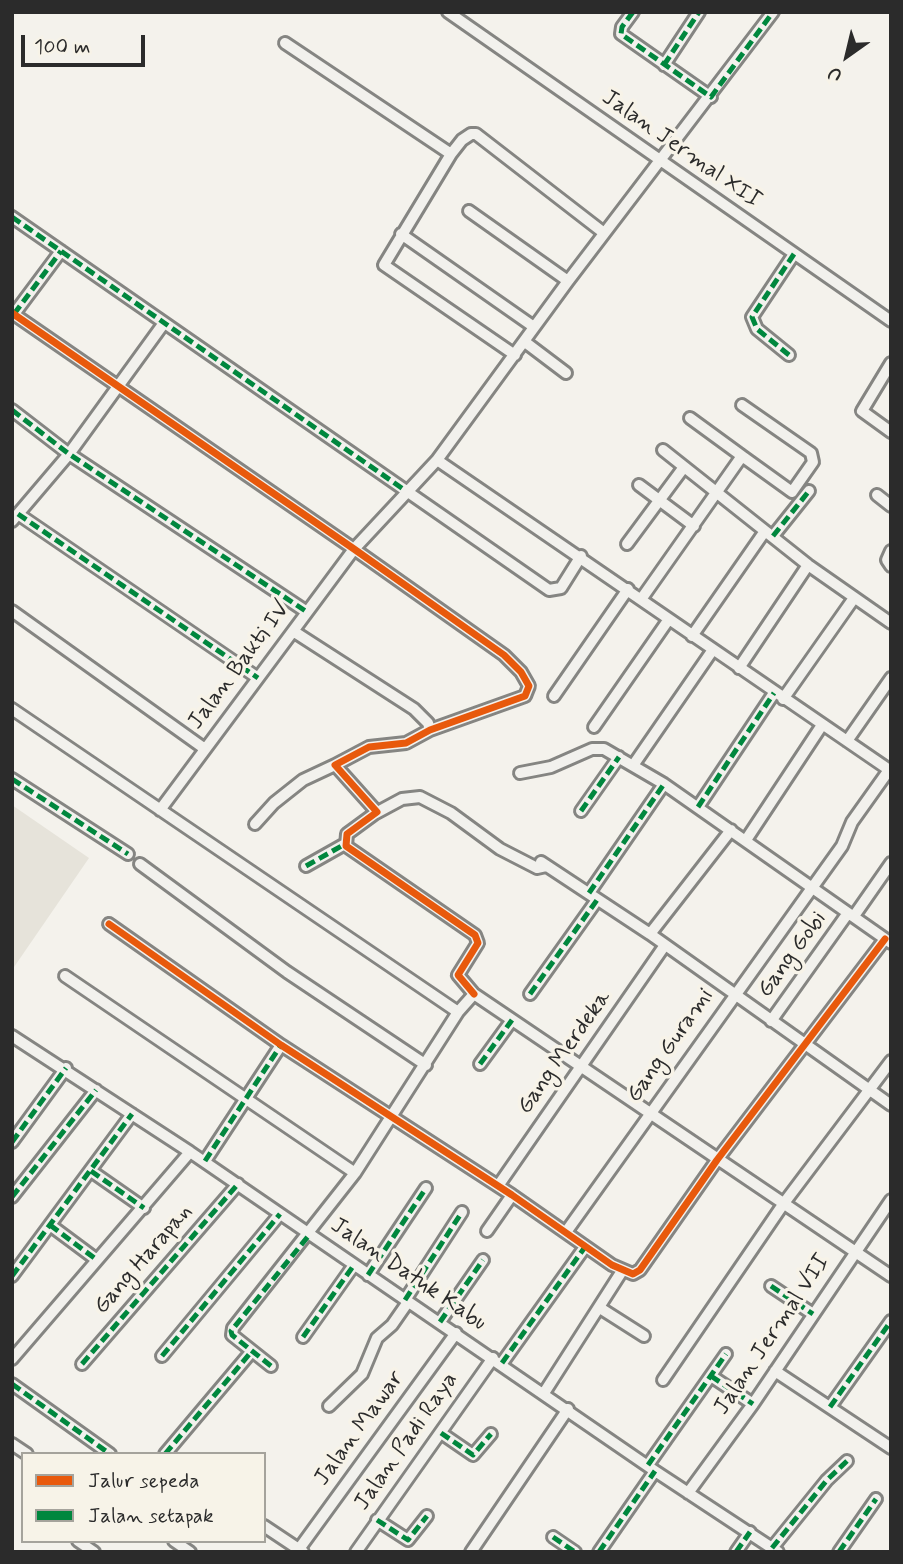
<!DOCTYPE html>
<html>
<head>
<meta charset="utf-8">
<style>
	body { margin:0 }
	#map { position:relative; width:903px; height:1564px; overflow:hidden; background:#f4f2ec; font-family:Mynerve,sans-serif }
	canvas { display:block }
	.frame { position:absolute; inset:0; border:14px solid #2b2b2b; pointer-events:none }
	.legend { position:absolute; left:21px; top:1452px; width:245px; height:91px; box-sizing:border-box; background:#f7f3e8; border:2px solid #a5a39c; margin:0; padding:9px 12px; list-style:none; font-size:21px; color:#2b2b2b }
	.legend li { display:flex; align-items:center; gap:14px; height:35px }
	.legend b { width:35px; border:2px solid #a5a39c }
	.north { position:absolute; left:812px; top:21px; width:70px; height:70px; -webkit-text-stroke:5px #f7f3e8; paint-order:stroke; rotate:214deg; font-size:19px; font-weight:700; line-height:28px; text-align:center; color:#2b2b2b }
	.north::after { content:''; display:block; margin:auto; width:24px; height:32px; background:#2b2b2b; clip-path:polygon(50% 0,100% 100%,50% 72%,0 100%) }
	.scale { position:absolute; left:21px; top:35px; width:124px; height:32px; box-sizing:border-box; border:4px solid #2b2b2b; border-top:0; padding-left:9px; font-size:21px; line-height:24px; white-space:nowrap; color:#2b2b2b; -webkit-text-stroke:5px #f7f3e8; paint-order:stroke }
</style>
</head>
<body>
<div id="map">
<canvas width="903" height="1564"></canvas>
<div class="frame"></div>
<ul class="legend">
<li><b style="height:9px;background:#e8590c"></b>Jalur sepeda</li>
<li><b style="height:9px;background:#00873e"></b>Jalan setapak</li>
</ul>
<div class="north">U</div>
<div class="scale">100 m</div>
</div>
<script>
const c = document.querySelector('canvas').getContext('2d');
c.lineJoin = 'round';
function paint(path, color) {
  c.fillStyle = color;
  c.fill(path, 'evenodd');
}
function poly(rows) {
  const path = new Path2D();
  for (const r of rows) {
    path.moveTo(r[0], r[1]);
    for (let i = 2; i < r.length; i += 2) path.lineTo(r[i], r[i + 1]);
  }
  return path;
}
function stroke(path, color, width, dash) {
  c.strokeStyle = color;
  c.lineWidth = width;
  c.lineCap = dash ? 'butt' : 'round';
  c.setLineDash(dash || []);
  c.stroke(path);
}
function write(font, color, halo, rows, align = 'center') {
  c.font = font + ' Mynerve,sans-serif';
  c.lineWidth = 7;
  c.setLineDash([]);
  c.textBaseline = 'middle';
  c.strokeStyle = halo;
  c.fillStyle = color;
  for (const [text, x, y, turn = 0] of rows) {
    c.save();
    c.translate(x, y);
    c.rotate((+turn || 0) * Math.PI / 180);
    c.textAlign = isNaN(turn) ? turn : align;
    if (halo) c.strokeText(text, 0, 0);
    c.fillText(text, 0, 0);
    c.restore();
  }
}
paint(poly([
	[12,805,89,858,12,970]
]), '#e6e3da');
const minor = poly([
	[448,12,891,321],
	[633,12,622,27,621,34,711,97],
	[285,43,451,154,462,140,471,134,476,134,604,233],
	[664,65,699,12],
	[451,154,384,265,515,355],
	[469,211,568,281],
	[12,217,549,590,561,588,581,556],
	[401,234,534,327],
	[12,313,354,549,504,655,521,672,529,686,525,696,430,730,406,743,369,747,335,765,377,812,347,834,346,846,475,935,478,943,458,975,474,994],
	[14,314,61,251],
	[525,342,566,373],
	[789,355,757,329,752,317,794,254],
	[891,363,862,411,891,432],
	[12,410,69,454,307,612],
	[690,418,742,456],
	[663,450,808,565,891,623],
	[437,460,891,771],
	[639,485,694,526],
	[877,495,891,506],
	[18,514,258,678],
	[12,521,69,454,164,323],
	[773,536,809,491],
	[627,544,684,467],
	[891,551,887,560,891,566],
	[642,598,742,456,792,492,813,462,811,453,742,405],
	[12,611,205,749],
	[293,631,414,709,428,723,430,730],
	[692,636,765,531],
	[739,668,808,565],
	[554,696,628,589],
	[783,699,854,598],
	[12,709,458,1012],
	[594,727,669,619],
	[847,741,891,678],
	[634,764,712,651],
	[520,773,551,767,592,749,604,749,664,784,891,943],
	[12,779,128,854],
	[698,807,774,693],
	[160,810,354,549,437,460,568,281,773,12],
	[581,811,619,757],
	[376,813,402,799,420,797,451,813,500,849,537,868,546,866],
	[255,824,274,803,303,780,335,765],
	[746,840,822,725],
	[541,862,650,934,891,1105],
	[140,864,287,972,426,1065],
	[306,866,345,844],
	[589,893,664,784],
	[854,916,891,863],
	[109,924,281,1045,512,1195,612,1265,633,1274,640,1270,717,1160,885,939],
	[650,934,731,830],
	[65,976,355,1173],
	[530,994,597,900],
	[771,1021,848,913],
	[12,1036,190,1152,655,1471,778,1552],
	[480,1064,512,1020],
	[12,1142,66,1068],
	[205,1161,281,1045],
	[91,1171,144,1208],
	[498,1186,665,945],
	[12,1197,96,1090],
	[50,1225,97,1260],
	[487,1231,512,1195],
	[566,1232,842,846,852,822,889,770],
	[368,1275,426,1188],
	[12,1276,132,1114],
	[771,1286,813,1314],
	[405,1300,462,1212],
	[600,1308,644,1336],
	[440,1322,483,1260],
	[303,1337,354,1265],
	[162,1356,280,1214],
	[12,1359,190,1152],
	[502,1363,585,1247],
	[82,1364,238,1184],
	[271,1366,232,1335,233,1328,355,1173,458,1012,474,994,891,1276],
	[775,1371,891,1448],
	[711,1376,753,1404],
	[663,1380,784,1203,891,1061],
	[12,1384,110,1454],
	[544,1393,622,1271],
	[329,1406,362,1374,377,1338,392,1325,408,1302],
	[830,1407,891,1321],
	[441,1433,473,1455,491,1434],
	[12,1444,27,1454],
	[165,1454,252,1351],
	[648,1465,726,1354],
	[688,1493,753,1404,891,1200],
	[377,1520,408,1540,427,1516],
	[264,1526,303,1552],
	[553,1537,575,1552],
	[78,1541,94,1552],
	[174,1541,190,1552],
	[772,1548,827,1480,847,1461],
	[299,1549,456,1333],
	[356,1552,493,1358],
	[471,1552,568,1409],
	[599,1552,655,1471],
	[736,1552,750,1532],
	[839,1552,876,1499]
]);
stroke(minor, '#858582', 16);
stroke(minor, '#f2f1ed', 10);
stroke(poly([
	[633,12,622,27,621,34,711,97,773,12],
	[664,65,699,12],
	[12,217,406,491],
	[14,314,61,251],
	[789,355,757,329,752,317,794,254],
	[12,410,69,454,307,612],
	[18,514,258,678],
	[773,536,809,491],
	[12,779,128,854],
	[698,807,774,693],
	[581,811,619,757],
	[306,866,345,844],
	[589,893,664,784],
	[530,994,597,900],
	[480,1064,512,1020],
	[12,1142,66,1068],
	[205,1161,281,1045],
	[91,1171,144,1208],
	[12,1197,96,1090],
	[50,1225,97,1260],
	[368,1275,426,1188],
	[12,1276,132,1114],
	[771,1286,813,1314],
	[405,1300,462,1212],
	[440,1322,483,1260],
	[303,1337,354,1265],
	[162,1356,280,1214],
	[502,1363,585,1247],
	[82,1364,238,1184],
	[271,1366,232,1335,231,1331,310,1234],
	[711,1376,753,1404],
	[12,1384,110,1454],
	[830,1407,891,1321],
	[441,1433,473,1455,491,1434],
	[165,1454,252,1351],
	[648,1465,726,1354],
	[377,1520,408,1540,427,1516],
	[553,1537,575,1552],
	[772,1548,827,1480,847,1461],
	[599,1552,655,1471],
	[736,1552,750,1532],
	[839,1552,876,1499]
]), '#00873e', 5, [10, 5]);
stroke(poly([
	[12,313,354,549,504,655,521,672,529,686,525,696,430,730,406,743,369,747,335,765,377,812,347,834,346,846,475,935,478,943,458,975,474,994],
	[109,924,281,1045,512,1195,612,1265,633,1274,640,1270,717,1160,885,939]
]), '#e8590c', 7);
write('23px', '#2b2b2b', '#f7f3e8', [
	["Jalan Jermal XII",681,150,35],
	["Jalan Bakti IV",240,666,-53],
	["Gang Gobi",793,955,-54],
	["Gang Gurami",671,1046,-55],
	["Gang Merdeka",565,1053,-55],
	["Gang Harapan",144,1260,-49],
	["Jalan Datuk Kabu",408,1275,34],
	["Jalan Jermal VII",773,1335,-56],
	["Jalan Mawar",360,1429,-54],
	["Jalan Padi Raya",407,1442,-55]
]);
</script>
</body>
</html>
